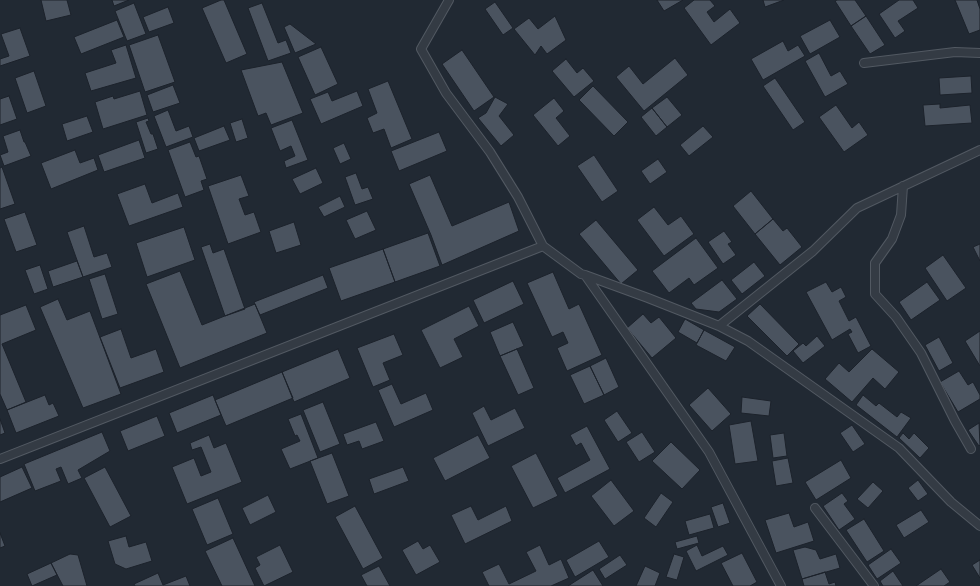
<!DOCTYPE html>
<html>
<head>
<meta charset="utf-8">
<style>
	body { margin:0 }
	canvas { display:block; background:#212933 }
</style>
</head>
<body>
<canvas width="980" height="586"></canvas>
<script>
const c = document.querySelector('canvas').getContext('2d');
c.lineJoin = 'round';
function paint(path, color) {
  c.fillStyle = color;
  c.fill(path, 'evenodd');
}
function poly(rows) {
  const path = new Path2D();
  for (const r of rows) {
    path.moveTo(r[0], r[1]);
    for (let i = 2; i < r.length; i += 2) path.lineTo(r[i], r[i + 1]);
  }
  return path;
}
function stroke(path, color, width, dash) {
  c.strokeStyle = color;
  c.lineWidth = width;
  c.lineCap = dash ? 'butt' : 'round';
  c.setLineDash(dash || []);
  c.stroke(path);
}
const building = poly([
	[41,0,67,0,71,15,46,21,41,0],
	[112,0,129,0,114,6,112,0],
	[221,0,224,0,247,54,226,63,202,8,221,0],
	[657,0,683,0,664,11,657,0],
	[694,0,710,0,715,6,707,12,714,22,730,9,740,23,711,45,684,8,694,0],
	[763,0,784,0,765,7,763,0],
	[837,0,855,0,866,16,851,26,835,1,837,0],
	[899,0,913,0,918,8,898,21,905,31,895,38,879,14,899,0],
	[955,0,977,0,980,9,980,30,969,34,955,0],
	[495,2,513,28,503,35,485,9,495,2],
	[134,3,146,34,127,41,115,11,134,3],
	[262,3,278,43,286,40,291,53,268,61,248,8,262,3],
	[168,7,174,23,149,32,143,17,168,7],
	[555,16,566,40,547,54,541,46,535,55,514,29,529,18,538,29,555,16],
	[866,16,885,45,870,54,851,26,866,16],
	[117,20,124,37,81,54,74,37,117,20],
	[830,20,840,37,810,54,800,36,830,20],
	[290,24,316,44,295,53,284,27,290,24],
	[20,28,30,56,0,66,0,59,9,56,1,34,20,28],
	[158,35,175,82,145,92,129,45,158,35],
	[783,41,788,51,798,45,805,56,763,80,751,59,783,41],
	[126,45,136,78,91,91,85,73,116,63,111,50,126,45],
	[321,47,338,84,315,95,298,57,321,47],
	[462,50,494,97,474,111,442,64,462,50],
	[819,53,831,76,840,71,848,84,825,97,805,61,819,53],
	[675,58,688,75,644,111,616,77,629,66,643,84,675,58],
	[566,59,577,73,583,68,594,81,574,97,552,71,566,59],
	[282,62,303,113,271,125,266,113,258,116,241,70,282,62],
	[34,71,46,106,27,113,15,78,34,71],
	[971,76,972,93,940,95,939,78,971,76],
	[775,78,805,122,793,130,763,86,775,78],
	[388,81,412,139,391,148,384,129,373,133,367,118,377,113,368,89,388,81],
	[173,85,180,103,153,112,147,95,173,85],
	[593,86,628,122,614,136,579,100,593,86],
	[140,91,147,115,103,129,95,102,113,96,114,99,140,91],
	[357,91,363,106,321,124,310,99,328,92,332,101,357,91],
	[9,96,17,119,0,125,0,99,9,96],
	[495,97,508,104,499,116,514,135,501,146,478,118,486,113,495,97],
	[667,97,682,115,667,127,652,108,667,97],
	[554,98,564,111,556,118,570,136,558,146,533,115,554,98],
	[940,104,940,108,970,105,972,123,925,126,923,105,940,104],
	[836,105,852,128,859,122,868,135,844,152,819,117,836,105],
	[652,108,667,127,656,136,641,117,652,108],
	[168,110,176,131,189,126,193,137,166,147,154,116,168,110],
	[87,116,93,132,67,141,62,124,87,116],
	[148,118,149,121,146,122,151,134,153,134,158,149,146,153,136,122,148,118],
	[242,119,248,138,236,142,230,123,242,119],
	[292,120,308,160,286,168,284,161,295,156,291,146,280,151,271,128,292,120],
	[224,126,230,140,199,151,194,138,224,126],
	[703,126,713,137,689,156,680,145,703,126],
	[20,130,24,142,25,142,31,156,4,166,0,155,8,152,3,136,20,130],
	[439,132,447,151,399,171,391,151,439,132],
	[139,140,145,158,104,172,98,155,139,140],
	[190,142,196,157,199,156,207,179,201,181,204,190,185,197,168,150,190,142],
	[344,143,351,159,340,164,333,148,344,143],
	[75,150,80,163,94,158,98,170,51,189,41,163,75,150],
	[594,155,618,191,602,202,577,166,594,155],
	[658,159,667,172,650,184,641,171,658,159],
	[2,167,15,204,0,209,0,168,2,167],
	[316,168,323,183,300,194,292,179,316,168],
	[356,173,362,189,368,187,373,199,355,205,345,177,356,173],
	[241,175,249,196,239,199,245,215,254,212,261,232,228,244,208,186,241,175],
	[430,175,452,226,509,202,519,231,442,265,431,235,409,184,430,175],
	[145,184,152,203,178,193,183,207,129,226,117,194,145,184],
	[751,191,773,219,755,234,733,206,751,191],
	[340,196,345,207,324,217,318,207,340,196],
	[654,207,668,225,681,216,694,234,664,256,637,220,654,207],
	[367,211,376,230,355,239,346,220,367,211],
	[25,212,37,245,16,252,4,219,25,212],
	[773,219,783,231,787,228,802,247,780,265,755,234,773,219],
	[596,220,638,270,621,284,579,234,596,220],
	[294,222,301,245,276,253,269,231,294,222],
	[84,226,94,257,107,253,112,267,83,277,67,232,84,226],
	[184,227,195,260,147,277,136,243,184,227],
	[724,231,732,242,728,244,736,255,723,264,708,242,724,231],
	[428,233,440,266,395,282,383,249,428,233],
	[696,238,718,268,694,285,689,278,669,293,652,271,696,238],
	[210,244,213,253,224,249,245,309,225,316,201,247,210,244],
	[980,244,980,261,973,247,980,244],
	[383,249,395,282,341,301,329,268,383,249],
	[943,255,966,288,947,301,925,268,943,255],
	[77,261,83,277,53,287,48,271,77,261],
	[754,262,765,276,742,294,731,280,754,262],
	[40,265,48,289,34,294,25,270,40,265],
	[180,271,202,325,255,304,267,333,180,368,146,284,180,271],
	[553,272,569,309,579,304,602,355,567,371,557,348,568,343,563,332,552,337,527,283,553,272],
	[105,274,118,314,102,319,89,279,105,274],
	[323,275,328,288,260,315,254,302,323,275],
	[722,280,737,299,719,312,696,309,691,303,722,280],
	[513,281,524,304,484,323,473,300,513,281],
	[826,282,832,292,841,287,846,297,839,301,849,321,856,317,871,346,858,353,848,334,852,332,850,329,832,340,806,292,826,282],
	[927,282,940,300,911,320,899,302,927,282],
	[58,299,67,320,90,311,121,394,83,408,40,307,58,299],
	[760,304,799,344,787,356,747,316,760,304],
	[26,305,36,330,2,344,26,402,7,410,0,394,0,315,26,305],
	[469,306,479,326,454,339,463,357,440,368,421,330,469,306],
	[643,314,651,323,659,317,676,338,652,358,627,328,643,314],
	[685,319,704,330,697,343,678,332,685,319],
	[513,322,524,346,500,356,490,332,513,322],
	[121,329,131,358,156,349,164,372,120,388,100,337,121,329],
	[704,330,735,347,726,361,696,345,704,330],
	[980,331,980,366,965,341,980,331],
	[394,334,403,355,383,363,390,380,373,387,357,348,394,334],
	[817,336,825,346,803,363,793,351,803,343,806,346,817,336],
	[939,337,953,363,939,371,925,345,939,337],
	[338,349,350,378,294,402,282,372,338,349],
	[517,349,534,388,518,395,500,356,517,349],
	[872,349,899,372,885,389,873,378,852,402,825,379,839,363,849,372,872,349],
	[606,358,619,387,604,395,590,366,606,358],
	[590,366,604,395,584,404,570,375,590,366],
	[959,371,968,385,973,382,980,395,980,399,958,412,940,382,959,371],
	[282,372,293,398,226,426,215,400,282,372],
	[392,384,401,404,426,393,433,410,394,427,378,390,392,384],
	[708,388,731,414,712,431,689,405,708,388],
	[45,395,49,405,53,403,59,416,16,433,7,410,45,395],
	[213,395,221,415,177,433,169,413,213,395],
	[863,395,876,406,879,403,897,417,901,412,911,418,897,437,856,405,863,395],
	[742,397,771,401,769,416,741,413,742,397],
	[323,402,340,444,320,452,303,410,323,402],
	[484,406,491,420,515,408,525,428,488,446,472,413,484,406],
	[617,411,632,433,618,442,604,420,617,411],
	[301,414,318,458,290,469,281,449,300,441,297,435,295,436,288,419,301,414],
	[157,416,165,436,128,451,120,431,157,416],
	[0,419,5,433,0,435,0,419],
	[751,421,758,461,735,464,729,425,751,421],
	[376,422,384,441,362,449,359,441,347,445,343,434,376,422],
	[979,423,980,445,979,446,968,430,979,423],
	[852,425,865,444,853,452,840,433,852,425],
	[587,426,610,469,565,493,557,478,590,460,581,443,576,446,570,435,587,426],
	[102,432,110,451,78,470,82,478,68,484,61,467,56,469,61,481,35,491,24,464,102,432],
	[642,432,655,452,639,462,626,442,642,432],
	[784,433,787,456,773,458,770,435,784,433],
	[903,433,909,439,914,433,929,448,920,458,899,438,903,433],
	[209,435,214,448,226,443,242,482,187,504,172,467,194,458,201,476,211,472,201,447,192,450,190,443,209,435],
	[478,435,490,458,445,481,433,458,478,435],
	[671,442,700,470,682,489,652,461,671,442],
	[332,453,349,496,327,504,310,461,332,453],
	[536,453,558,496,533,508,511,466,536,453],
	[788,458,793,483,776,486,772,461,788,458],
	[841,460,851,478,816,500,805,482,841,460],
	[22,467,32,488,0,502,0,477,22,467],
	[105,467,131,516,110,527,84,478,105,467],
	[403,467,409,481,374,494,369,479,403,467],
	[611,480,634,511,614,526,591,496,611,480],
	[918,480,928,494,918,501,908,488,918,480],
	[873,482,883,491,868,508,857,499,873,482],
	[661,493,673,502,656,527,644,518,661,493],
	[842,493,848,501,844,504,855,519,839,530,823,506,842,493],
	[268,495,276,512,250,525,242,508,268,495],
	[218,498,233,534,207,545,192,509,218,498],
	[723,503,730,523,718,527,711,507,723,503],
	[355,506,383,558,363,569,335,517,355,506],
	[471,506,478,520,506,506,512,521,465,544,451,515,471,506],
	[921,510,929,522,904,538,896,525,921,510],
	[789,513,794,527,808,522,814,541,776,553,765,520,789,513],
	[710,514,714,528,689,535,685,521,710,514],
	[864,519,884,551,867,562,846,530,864,519],
	[0,533,5,546,0,548,0,533],
	[126,536,129,547,146,542,152,561,126,569,115,564,108,541,126,536],
	[697,536,699,543,677,549,675,542,697,536],
	[233,538,255,586,222,586,205,551,233,538],
	[418,541,423,549,430,545,440,562,416,575,402,550,418,541],
	[599,541,609,557,575,577,566,560,599,541],
	[280,545,293,572,264,586,255,568,260,565,256,557,280,545],
	[540,545,549,565,561,559,569,578,551,586,489,586,482,572,499,564,509,584,536,571,526,552,540,545],
	[697,545,702,556,723,546,728,555,696,571,686,551,697,545],
	[805,547,816,550,820,559,836,554,840,568,802,579,793,550,805,547],
	[891,549,901,563,877,579,868,565,891,549],
	[742,553,757,582,750,586,733,586,721,563,742,553],
	[70,554,78,555,87,586,63,586,51,563,70,554],
	[674,554,684,557,677,580,666,577,674,554],
	[620,555,627,565,605,579,599,569,620,555],
	[980,560,980,578,972,565,980,560],
	[51,563,57,575,32,586,27,574,51,563],
	[379,566,390,586,367,586,361,575,379,566],
	[645,566,660,573,655,586,636,586,645,566],
	[941,569,950,582,944,586,916,586,941,569],
	[593,570,603,586,568,586,593,570],
	[893,571,903,586,883,586,880,581,893,571],
	[825,572,829,584,835,582,836,586,804,586,802,579,825,572],
	[158,573,163,585,186,576,190,586,135,586,134,584,158,573]
]);
paint(building, '#4a535f');
stroke(building, '#1c222b', 1);
const lane = poly([
	[449,0,421,49,446,93,490,152,518,197,543,246],
	[864,63,955,52,980,53],
	[903,186,901,215,892,239,875,263,875,294,896,317,921,353,955,421,971,449],
	[585,275,648,298,719,326,813,251,857,208,980,150],
	[719,326,748,341,899,448,951,502,980,526],
	[0,459,543,246,581,274,585,275,709,452,781,586],
	[815,508,859,566,874,586]
]);
stroke(lane, '#525962', 10);
stroke(lane, '#343b44', 8);
</script>
</body>
</html>
